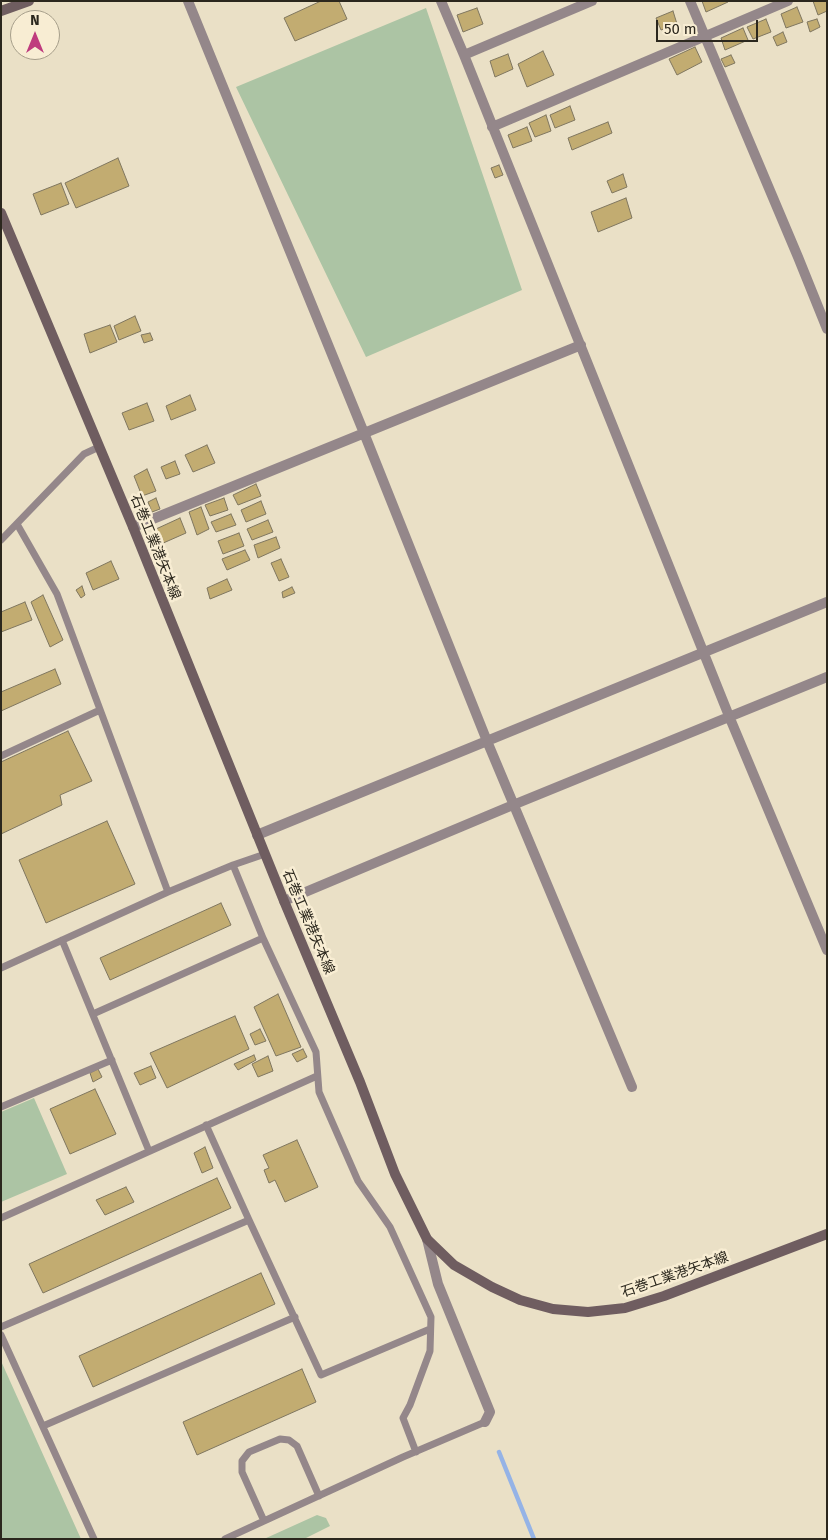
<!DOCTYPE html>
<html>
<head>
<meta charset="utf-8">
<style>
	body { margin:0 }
	#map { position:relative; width:828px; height:1540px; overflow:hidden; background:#eae0c6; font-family:"Fira Sans",sans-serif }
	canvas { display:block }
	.frame { position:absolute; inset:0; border:2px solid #2b271d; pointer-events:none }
	.north { position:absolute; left:10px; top:10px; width:50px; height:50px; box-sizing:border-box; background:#f8edd3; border:1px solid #a69e8a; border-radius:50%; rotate:0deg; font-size:14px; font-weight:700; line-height:20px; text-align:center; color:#2b271d }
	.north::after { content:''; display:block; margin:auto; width:18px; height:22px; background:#bf3b7e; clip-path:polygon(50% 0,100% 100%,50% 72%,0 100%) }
	.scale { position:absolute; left:656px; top:20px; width:102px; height:22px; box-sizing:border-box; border:2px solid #2b271d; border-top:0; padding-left:6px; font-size:15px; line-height:18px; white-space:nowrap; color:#2b271d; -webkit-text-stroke:4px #f8edd3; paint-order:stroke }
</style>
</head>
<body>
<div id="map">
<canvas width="828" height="1540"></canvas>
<div class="frame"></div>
<div class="north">N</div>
<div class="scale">50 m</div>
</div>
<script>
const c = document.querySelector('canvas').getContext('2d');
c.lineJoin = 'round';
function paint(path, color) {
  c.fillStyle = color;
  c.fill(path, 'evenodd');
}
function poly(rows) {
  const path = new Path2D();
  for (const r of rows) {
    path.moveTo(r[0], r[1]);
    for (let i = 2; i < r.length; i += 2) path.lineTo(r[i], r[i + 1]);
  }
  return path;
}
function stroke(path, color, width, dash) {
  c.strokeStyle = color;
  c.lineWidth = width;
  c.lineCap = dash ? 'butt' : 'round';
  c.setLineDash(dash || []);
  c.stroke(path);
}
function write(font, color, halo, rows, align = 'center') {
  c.font = font + ' "Fira Sans","Noto Sans JP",sans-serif';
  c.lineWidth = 5;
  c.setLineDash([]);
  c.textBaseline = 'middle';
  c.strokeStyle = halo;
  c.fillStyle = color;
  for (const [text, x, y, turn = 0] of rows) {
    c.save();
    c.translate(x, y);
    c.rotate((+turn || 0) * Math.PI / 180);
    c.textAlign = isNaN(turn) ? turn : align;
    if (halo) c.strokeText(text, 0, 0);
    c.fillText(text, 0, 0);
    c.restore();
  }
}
paint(poly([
	[426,8,522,290,366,357,236,87],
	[34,1098,67,1174,1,1202,1,1112],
	[1,1361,81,1539,1,1539],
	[317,1515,326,1518,330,1526,304,1539,264,1539]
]), '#acc4a4');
stroke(poly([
	[499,1452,534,1539]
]), '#95b3e6', 4.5);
const building = poly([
	[321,1,339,1,347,19,295,41,284,18,321,1],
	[702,1,728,1,728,2,706,12,702,1],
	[813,1,827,1,827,11,818,15,813,1],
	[797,7,803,22,786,28,781,14,797,7],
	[477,8,483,24,463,32,457,15,477,8],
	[673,11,677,24,661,30,656,18,673,11],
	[766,19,771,32,753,39,747,27,766,19],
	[817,19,820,27,810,32,807,22,817,19],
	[743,28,748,40,725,50,721,38,743,28],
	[783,32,787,42,777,46,773,37,783,32],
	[695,47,702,62,677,75,669,59,695,47],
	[543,51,554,75,527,87,518,64,543,51],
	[508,54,513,69,495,77,490,61,508,54],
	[731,55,735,63,725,67,721,59,731,55],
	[570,106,575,120,555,128,550,115,570,106],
	[546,115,551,131,535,137,529,123,546,115],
	[608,122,612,133,572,150,568,138,608,122],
	[527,127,532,141,513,148,508,135,527,127],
	[118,158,129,186,76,208,65,183,118,158],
	[499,165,503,175,495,178,491,168,499,165],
	[623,174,627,187,612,193,607,181,623,174],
	[61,183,69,204,41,215,33,194,61,183],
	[626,198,632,218,598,232,591,212,626,198],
	[135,316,141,331,119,340,114,326,135,316],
	[110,325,117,342,90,353,84,334,110,325],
	[150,333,153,340,144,343,141,335,150,333],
	[190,395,196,410,171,420,166,406,190,395],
	[147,403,154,421,129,430,122,413,147,403],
	[207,445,215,463,193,472,185,455,207,445],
	[175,461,180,474,166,479,161,467,175,461],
	[147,469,156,491,142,496,134,476,147,469],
	[256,484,261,496,238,505,233,495,256,484],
	[156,498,160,509,152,512,148,502,156,498],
	[224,498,228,510,210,516,205,505,224,498],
	[261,501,266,514,246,522,241,510,261,501],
	[201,507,209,529,197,535,189,512,201,507],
	[231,514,236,525,216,532,211,522,231,514],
	[180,518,186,533,161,544,156,529,180,518],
	[268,520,273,532,252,540,247,529,268,520],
	[239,533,244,546,223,554,218,541,239,533],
	[276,537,280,548,258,558,254,545,276,537],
	[245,550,250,560,227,570,222,559,245,550],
	[281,559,289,577,279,581,271,563,281,559],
	[111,561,119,579,93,590,86,573,111,561],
	[227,579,232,590,210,599,207,588,227,579],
	[82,586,85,595,81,598,76,590,82,586],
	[292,587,295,593,283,598,282,592,292,587],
	[43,595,63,640,50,647,31,602,43,595],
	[25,602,32,620,1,632,1,612,25,602],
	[55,669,61,684,1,711,1,692,55,669],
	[68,731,92,781,60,795,62,805,1,834,1,762,68,731],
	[107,821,135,884,46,923,19,860,107,821],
	[221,903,231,925,110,980,100,958,221,903],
	[278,994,301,1047,276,1056,254,1007,278,994],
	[235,1016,249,1049,167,1088,150,1053,235,1016],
	[260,1029,266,1041,255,1045,250,1034,260,1029],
	[303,1049,307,1057,297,1062,292,1054,303,1049],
	[254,1055,256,1060,238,1070,234,1064,254,1055],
	[268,1056,273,1071,258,1077,252,1064,268,1056],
	[151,1066,156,1078,140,1085,134,1073,151,1066],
	[98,1069,102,1077,93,1082,90,1073,98,1069],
	[95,1089,116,1134,70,1154,50,1109,95,1089],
	[297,1140,318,1187,285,1202,275,1180,269,1183,264,1170,269,1168,263,1155,297,1140],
	[205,1147,213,1168,202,1173,194,1153,205,1147],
	[217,1178,231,1208,43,1293,29,1264,217,1178],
	[126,1187,134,1202,105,1215,96,1200,126,1187],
	[261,1273,275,1304,93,1387,79,1356,261,1273],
	[302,1369,316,1402,197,1455,183,1422,302,1369]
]);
paint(building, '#c2ac71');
stroke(building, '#7f765f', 1);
stroke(poly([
	[17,524,57,594,168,892],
	[1,540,84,454,99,447],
	[1,756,100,710],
	[233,865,265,854],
	[62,940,149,1151],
	[1,968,168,892,233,865,263,938,316,1052,319,1092,358,1181,390,1227,431,1317,430,1351,410,1405,403,1418,416,1452],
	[93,1014,263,938],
	[1,1107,112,1060],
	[206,1125,249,1220,321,1375,430,1329],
	[1,1218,317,1076],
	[1,1327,249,1220],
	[1,1335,94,1539],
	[43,1426,295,1317],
	[264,1521,242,1472,242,1461,249,1452,280,1439,289,1440,297,1446,319,1496],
	[225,1539,403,1457,485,1422]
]), '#94878a', 7);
stroke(poly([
	[188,1,364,433,487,741,632,1087],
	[441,1,464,55,729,716,827,950],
	[690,1,798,257,827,329],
	[464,55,592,1],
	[492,127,788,1],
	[133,527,581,345],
	[257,835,827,602],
	[284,901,513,805,827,677],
	[427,1239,438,1284,490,1412,485,1422]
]), '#94878a', 10);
stroke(poly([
	[1,11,29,1],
	[1,213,133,527,284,901,360,1082,395,1174,427,1239,454,1265,492,1287,520,1300,553,1309,588,1312,625,1308,664,1296,827,1234]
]), '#6f5d60', 10);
write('14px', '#2b271d', '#f8edd3', [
	["石巻工業港矢本線",155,547,68],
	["石巻工業港矢本線",308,922,67],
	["石巻工業港矢本線",675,1275,-19]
]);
</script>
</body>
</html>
